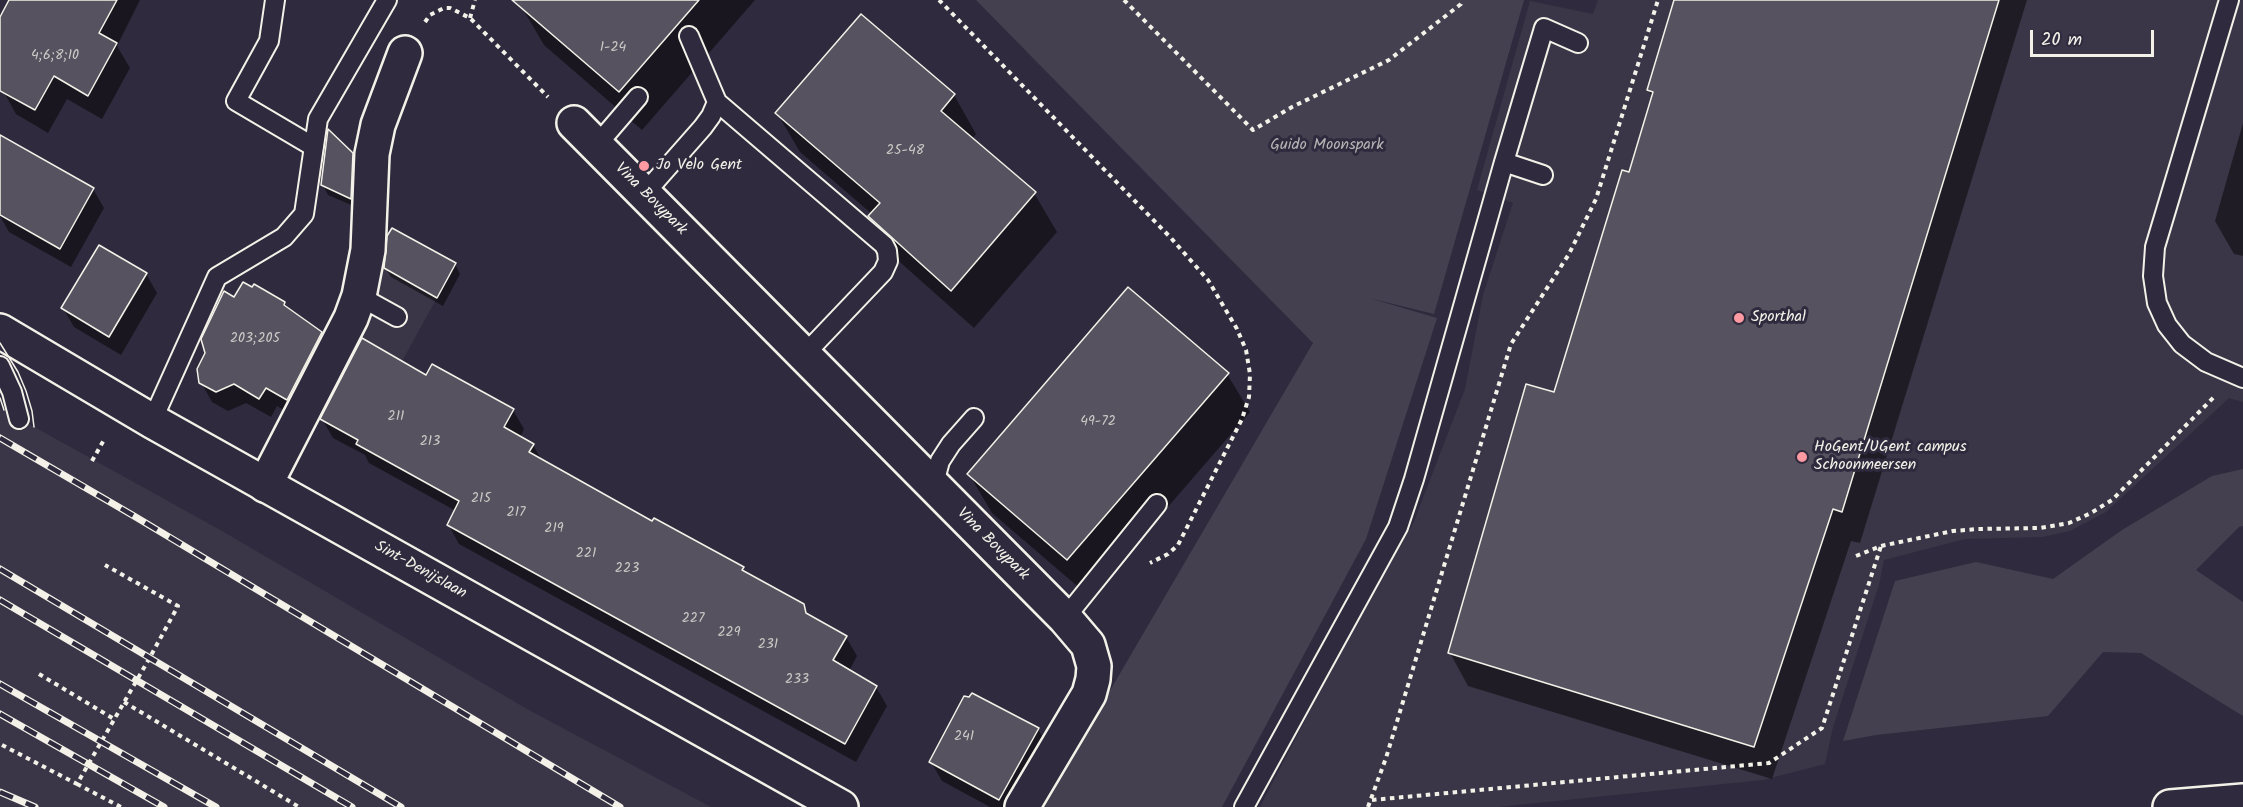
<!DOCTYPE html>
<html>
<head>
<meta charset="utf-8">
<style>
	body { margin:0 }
	#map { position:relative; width:2243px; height:807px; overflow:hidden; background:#2f2a3d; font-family:Kalam,sans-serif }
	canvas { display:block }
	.scale { position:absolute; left:2030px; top:30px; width:124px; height:27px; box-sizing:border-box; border:3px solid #f4f1e8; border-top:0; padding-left:8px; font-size:18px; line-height:21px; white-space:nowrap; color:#f4f1e8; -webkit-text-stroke:4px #2f2a3d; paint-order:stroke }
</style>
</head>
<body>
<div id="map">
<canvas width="2243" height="807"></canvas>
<div class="scale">20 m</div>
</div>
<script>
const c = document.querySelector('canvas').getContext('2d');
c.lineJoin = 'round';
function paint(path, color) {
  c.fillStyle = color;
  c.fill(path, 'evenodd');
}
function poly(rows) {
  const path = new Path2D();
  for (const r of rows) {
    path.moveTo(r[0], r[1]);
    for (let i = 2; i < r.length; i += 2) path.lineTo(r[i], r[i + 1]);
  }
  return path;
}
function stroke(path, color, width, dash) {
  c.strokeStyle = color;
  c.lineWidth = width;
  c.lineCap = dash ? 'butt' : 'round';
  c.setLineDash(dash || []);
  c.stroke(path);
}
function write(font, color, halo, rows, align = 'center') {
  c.font = font + ' Kalam,sans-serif';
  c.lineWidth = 6;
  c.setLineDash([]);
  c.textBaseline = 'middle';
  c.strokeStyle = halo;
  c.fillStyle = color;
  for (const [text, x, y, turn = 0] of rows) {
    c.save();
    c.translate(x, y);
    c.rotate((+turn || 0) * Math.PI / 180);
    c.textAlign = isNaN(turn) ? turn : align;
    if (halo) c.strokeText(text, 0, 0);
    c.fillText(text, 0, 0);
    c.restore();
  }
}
paint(poly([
	[1598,0,2243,0,2243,402,2229,398,2106,512,2070,531,2042,537,1965,539,1884,560,1879,585,1833,727,1825,764,1763,780,1497,807,1260,807,1367,601,1413,524,1465,389,1483,295,1513,203,1477,190,1530,1,1593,14],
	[392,228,456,263,384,394,333,367,373,262],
	[0,408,222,531,527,709,711,807,0,807]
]), '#3b3647');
paint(poly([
	[976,0,1524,0,1434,314,1369,298,1437,318,1366,539,1222,807,1042,807,1313,343],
	[2243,469,2243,526,2239,527,2196,570,2243,602,2243,716,2141,653,2103,652,2048,716,1876,735,1843,741,1895,581,1976,562,2053,579,2122,530,2212,476]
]), '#454050');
paint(poly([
	[11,0,140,0,117,46,130,68,102,119,67,99,48,133,16,114,0,85,0,20],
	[527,0,755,0,642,130,544,45,521,6],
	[1676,0,2027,0,1860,543,1851,541,1772,779,1468,686,1450,653,1555,394,1653,98,1648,90],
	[954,95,976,134,972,139,1034,193,1057,232,974,328,892,255,870,217,872,214,800,152,777,113],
	[2243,123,2243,256,2234,254,2215,221],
	[0,149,93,189,104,208,71,267,9,232,0,216],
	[352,154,358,164,356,207,328,195,323,185],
	[455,264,460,274,443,306,391,277,385,267],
	[146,274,157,293,121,355,74,327,63,308],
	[235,299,284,303,288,310,321,333,332,353,298,419,277,406,271,417,246,403,228,411,212,402,201,382],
	[1227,374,1250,412,1090,597,992,513,969,474],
	[426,378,513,410,524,429,520,438,533,445,542,461,653,523,743,568,746,574,803,605,809,616,846,637,857,656,849,671,876,687,887,706,856,762,459,544,448,524,456,511,369,463,365,455,333,438,322,419],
	[1038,729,1049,749,1017,807,990,807,942,781,931,762]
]), '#0007');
const building = poly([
	[9,0,117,0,99,33,117,43,88,96,54,76,35,110,0,91,0,17,9,0],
	[512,0,699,0,619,92,512,0],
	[1674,0,1999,0,1842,512,1833,509,1754,747,1448,653,1526,384,1554,392,1622,170,1629,172,1653,92,1647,90,1674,0],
	[861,14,955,94,941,111,1036,192,951,291,868,216,880,203,775,113,861,14],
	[328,129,353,153,351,199,321,185,328,129],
	[0,135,94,188,60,249,0,215,0,135],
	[392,228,456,263,437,298,384,268,387,236,392,228],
	[99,245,147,273,109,337,61,308,99,245],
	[243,282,252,287,254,284,285,302,284,305,322,332,287,400,266,388,259,399,234,384,216,392,199,383,197,369,205,353,201,339,224,291,234,297,243,282],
	[1128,287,1229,373,1067,560,967,474,1128,287],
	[362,338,426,375,432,364,514,409,504,427,534,444,529,452,652,521,654,518,744,567,742,570,804,604,806,613,847,636,833,660,877,686,845,744,447,525,459,501,356,444,358,440,320,419,362,338],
	[972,693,1039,728,999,800,929,762,964,696,969,697,972,693]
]);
paint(building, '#56525f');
stroke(building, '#f4f1e8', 1.5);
const lane = poly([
	[275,0,269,41,236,101,314,147],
	[2229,0,2155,247,2153,276,2157,303,2167,325,2182,344,2206,362,2243,378],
	[717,102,884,245,887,251,888,261,883,272,804,355],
	[596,146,638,97],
	[1504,162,1544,28,1578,43],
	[644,194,703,127,711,116,717,102,689,36],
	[359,296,397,317],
	[0,366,12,392,19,419],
	[152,421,217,277,284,237,304,214,318,119,387,0],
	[940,490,936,476,940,461,951,444,974,418],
	[1065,618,1157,504],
	[1244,807,1398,527,1414,479,1504,162,1543,175]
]);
const street = poly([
	[574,123,1065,618,1088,645,1094,666,1093,679,1089,694,1022,807],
	[265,485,351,318,359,296,368,250,372,154,378,125,405,53]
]);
const secondary = poly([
	[0,331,152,421,841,807]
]);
const primary = poly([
	[2170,807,2243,801]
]);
stroke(lane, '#f4f1e8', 22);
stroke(street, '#f4f1e8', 38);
stroke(secondary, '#f4f1e8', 38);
stroke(primary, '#f4f1e8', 38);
stroke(poly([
	[939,0,1171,238,1208,280,1237,329,1246,350,1250,374,1249,397,1242,419,1178,545,1168,554,1150,563],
	[1124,0,1253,130,1292,107,1389,60,1461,4,1462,0],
	[470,18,475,0],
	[425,22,430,15,444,8,450,8,470,18,548,97],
	[92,461,105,438],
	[1856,556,1881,546,1953,531,1978,529,2040,528,2069,523,2091,513,2112,500,2214,397],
	[39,674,114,719],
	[124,702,299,807],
	[2,745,77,784,149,659,178,606,105,565],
	[77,784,121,807],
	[1372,800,1769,763,1822,728,1881,546],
	[1368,807,1386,758,1511,344,1569,254,1596,199,1658,0]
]), '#f4f1e8', 4, [4.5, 4.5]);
stroke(lane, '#2f2a3d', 18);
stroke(street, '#2f2a3d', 33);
stroke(secondary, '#2f2a3d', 33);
stroke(primary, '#2f2a3d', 33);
stroke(poly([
	[0,343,18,372,26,391,32,411,34,427],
	[0,398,4,410]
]), '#f4f1e8', 1.5);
const rail = poly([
	[0,438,134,516,620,807],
	[0,569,401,807],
	[0,600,352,807],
	[0,684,216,807],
	[0,714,164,807],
	[0,792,35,807]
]);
stroke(rail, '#f4f1e8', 7);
stroke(rail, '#2f2a3d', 4.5, [14]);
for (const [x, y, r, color] of [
	[644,166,6,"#ff9aa2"],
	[1739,318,6,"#ff9aa2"],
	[1802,457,6,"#ff9aa2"]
]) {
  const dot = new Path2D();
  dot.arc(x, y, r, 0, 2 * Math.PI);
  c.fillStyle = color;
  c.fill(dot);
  stroke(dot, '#2f2a3d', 2);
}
write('14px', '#ccc9c6', null, [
	["1-24",613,49],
	["4;6;8;10",55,57],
	["25-48",905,152],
	["203;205",255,340],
	["211",396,418],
	["49-72",1098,423],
	["213",430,443],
	["215",481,500],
	["217",516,514],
	["219",554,530],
	["221",586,555],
	["223",627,570],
	["227",693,620],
	["229",729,634],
	["231",768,646],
	["233",797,681],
	["241",964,738]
]);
write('16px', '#b7b3b3', '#2f2a3d', [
	["Guido Moonspark",1327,146]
]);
write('16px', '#f4f1e8', '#2f2a3d', [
	["Jo Velo Gent",656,166],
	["Sporthal",1751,318],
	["HoGent/UGent campus",1814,448],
	["Schoonmeersen",1814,466]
], 'left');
write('16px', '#f4f1e8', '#2f2a3d', [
	["Vina Bovypark",650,200,45],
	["Vina Bovypark",992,545,45],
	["Sint-Denijslaan",420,571,29]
]);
</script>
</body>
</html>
